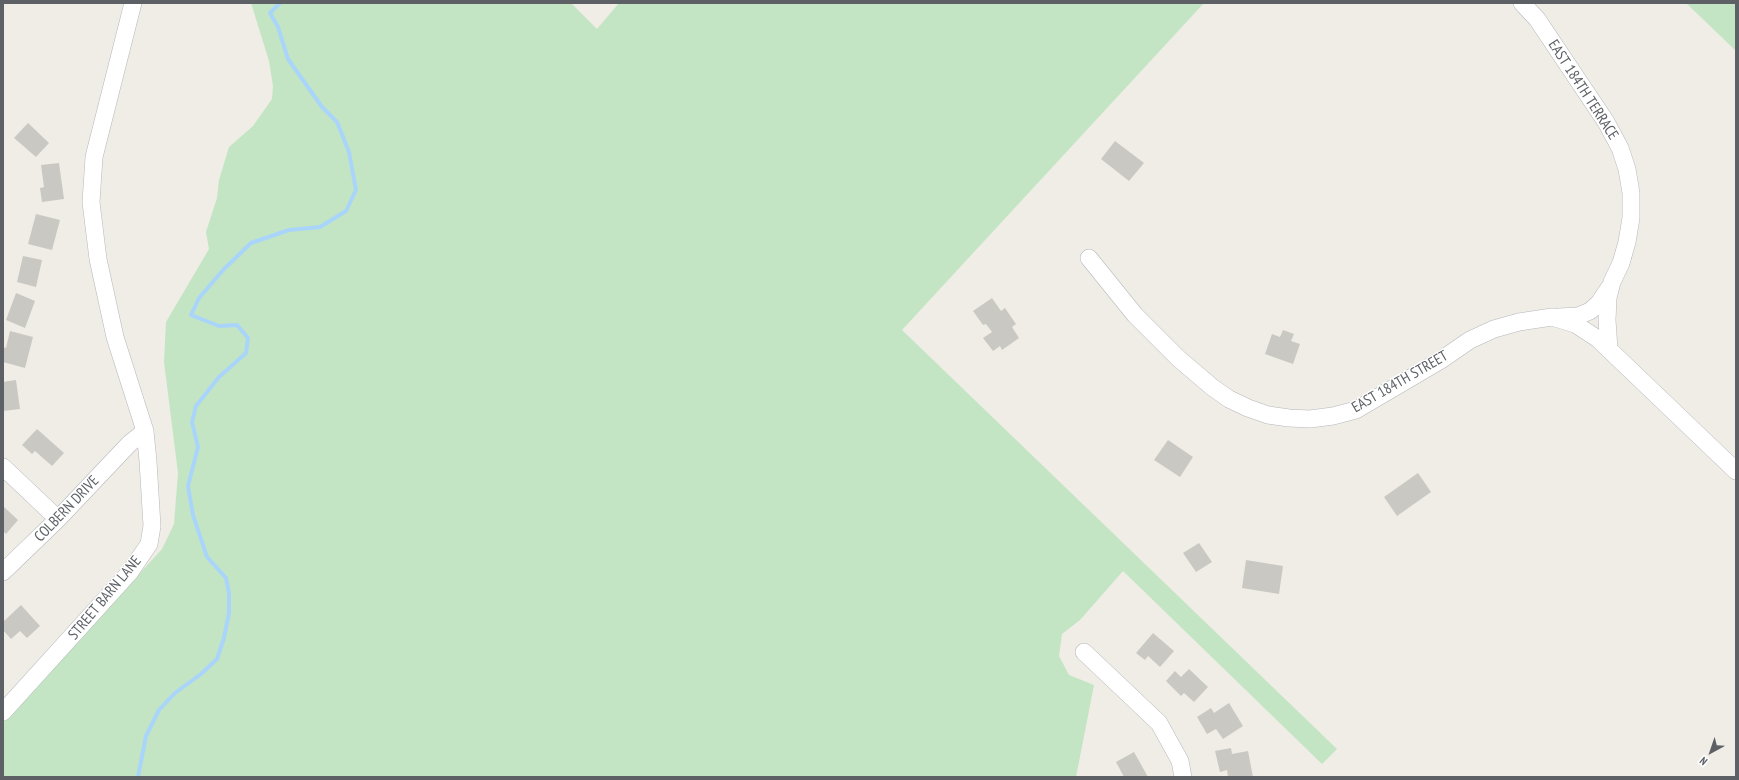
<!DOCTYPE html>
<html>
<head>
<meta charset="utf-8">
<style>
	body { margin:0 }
	#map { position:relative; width:1739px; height:780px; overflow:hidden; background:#efede5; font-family:"PT Sans Narrow",sans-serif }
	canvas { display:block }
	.frame { position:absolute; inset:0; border:4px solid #5d6065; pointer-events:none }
	.north { position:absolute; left:1691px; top:732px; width:40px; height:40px; -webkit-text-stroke:3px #fff; paint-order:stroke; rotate:220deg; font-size:11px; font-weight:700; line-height:16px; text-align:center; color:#5d6065 }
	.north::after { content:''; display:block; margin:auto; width:14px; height:18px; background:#5d6065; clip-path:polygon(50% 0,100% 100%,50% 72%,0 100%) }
</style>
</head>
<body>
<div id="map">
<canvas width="1739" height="780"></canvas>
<div class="frame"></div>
<div class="north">N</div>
</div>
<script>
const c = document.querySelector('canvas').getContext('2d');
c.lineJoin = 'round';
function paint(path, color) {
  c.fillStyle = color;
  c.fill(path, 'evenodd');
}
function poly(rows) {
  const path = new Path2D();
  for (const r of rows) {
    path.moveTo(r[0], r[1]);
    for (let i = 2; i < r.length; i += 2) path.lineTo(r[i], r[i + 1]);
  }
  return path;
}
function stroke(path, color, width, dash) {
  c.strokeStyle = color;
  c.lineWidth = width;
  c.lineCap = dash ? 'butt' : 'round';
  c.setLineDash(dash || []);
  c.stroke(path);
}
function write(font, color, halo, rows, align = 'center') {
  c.font = font + ' "PT Sans Narrow",sans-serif';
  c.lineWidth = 3;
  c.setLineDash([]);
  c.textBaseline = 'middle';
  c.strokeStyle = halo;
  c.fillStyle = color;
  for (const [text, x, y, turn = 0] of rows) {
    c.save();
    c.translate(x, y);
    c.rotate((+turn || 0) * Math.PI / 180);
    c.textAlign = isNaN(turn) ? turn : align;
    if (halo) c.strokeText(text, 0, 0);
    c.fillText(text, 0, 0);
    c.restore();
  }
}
paint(poly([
	[251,3,571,3,597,29,619,3,1204,3,902,330,1337,749,1322,764,1123,571,1080,620,1062,634,1059,656,1069,675,1094,685,1076,777,3,777,3,723,162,549,174,524,178,473,164,362,166,322,209,249,206,232,217,198,219,180,229,147,253,126,272,99,273,86,269,61],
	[1686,3,1736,3,1736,51,1709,25]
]), '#c3e5c4');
stroke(poly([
	[138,777,146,736,159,710,175,693,201,674,217,659,224,638,229,613,229,593,226,578,207,557,193,515,188,486,198,447,192,422,196,406,219,377,246,353,248,338,237,325,219,326,191,315,199,298,224,269,251,243,289,230,320,227,346,211,356,190,349,152,337,122,322,107,288,59,278,27,270,13,280,3]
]), '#aad5fa', 4);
paint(poly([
	[28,123,49,143,36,157,14,138],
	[1115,141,1144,163,1129,181,1101,159],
	[59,163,64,199,42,202,40,188,44,187,41,165],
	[36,214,60,220,52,250,28,244],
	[23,256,42,260,36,287,17,282],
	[16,293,35,301,25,328,6,320],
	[992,298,1001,311,1005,308,1016,324,1012,327,1019,338,1002,350,1000,346,993,351,983,338,992,332,986,324,983,325,973,311],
	[1283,330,1294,334,1291,341,1300,344,1293,364,1265,354,1272,334,1280,337],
	[10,331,33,337,25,368,3,362,3,347,6,348],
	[16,380,20,409,3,411,3,382],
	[37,429,64,453,52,466,35,451,32,454,22,445],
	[1168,440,1193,457,1180,477,1154,460],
	[1418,473,1431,492,1397,516,1384,497],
	[3,506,18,520,6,534,3,531],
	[1199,543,1212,562,1196,572,1183,553],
	[1246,560,1283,566,1279,594,1242,588],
	[21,605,40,626,27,638,20,631,11,639,3,630,3,622],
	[1153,633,1174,651,1160,667,1148,656,1145,660,1136,653],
	[1189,669,1208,687,1194,702,1184,693,1181,696,1166,681,1175,671,1181,677],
	[1229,703,1243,726,1223,739,1216,729,1207,734,1197,717,1211,708,1214,713],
	[1231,748,1232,754,1248,751,1253,777,1228,777,1227,770,1220,772,1215,751],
	[1134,752,1148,777,1124,777,1116,762]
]), '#cac8c2');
const minor = poly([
	[1522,3,1537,19,1606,122,1620,148,1627,169,1631,193,1631,218,1627,242,1621,263,1612,282,1608,298,1607,320,1609,349],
	[1089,258,1135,315,1178,358,1212,387,1229,399,1248,408,1268,415,1289,418,1310,419,1333,416,1356,410,1441,360,1470,340,1494,329,1519,322,1552,317,1575,324,1598,339,1736,471],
	[1559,317,1578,316,1590,311,1599,303,1609,288],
	[3,467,58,519],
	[3,572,58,519,129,444,145,431],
	[1084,652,1159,723,1180,761,1183,777],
	[3,712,130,572,149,544,152,526,148,461,145,431,115,337,98,259,91,202,94,157,133,3]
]);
stroke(minor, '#b6b7bb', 18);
stroke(minor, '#fff', 17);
write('15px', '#5d6065', '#fff', [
	["EAST 184TH TERRACE",1583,90,57],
	["EAST 184TH STREET",1400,382,-30],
	["COLBERN DRIVE",67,509,-46],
	["STREET BARN LANE",105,598,-50]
]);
</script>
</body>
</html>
